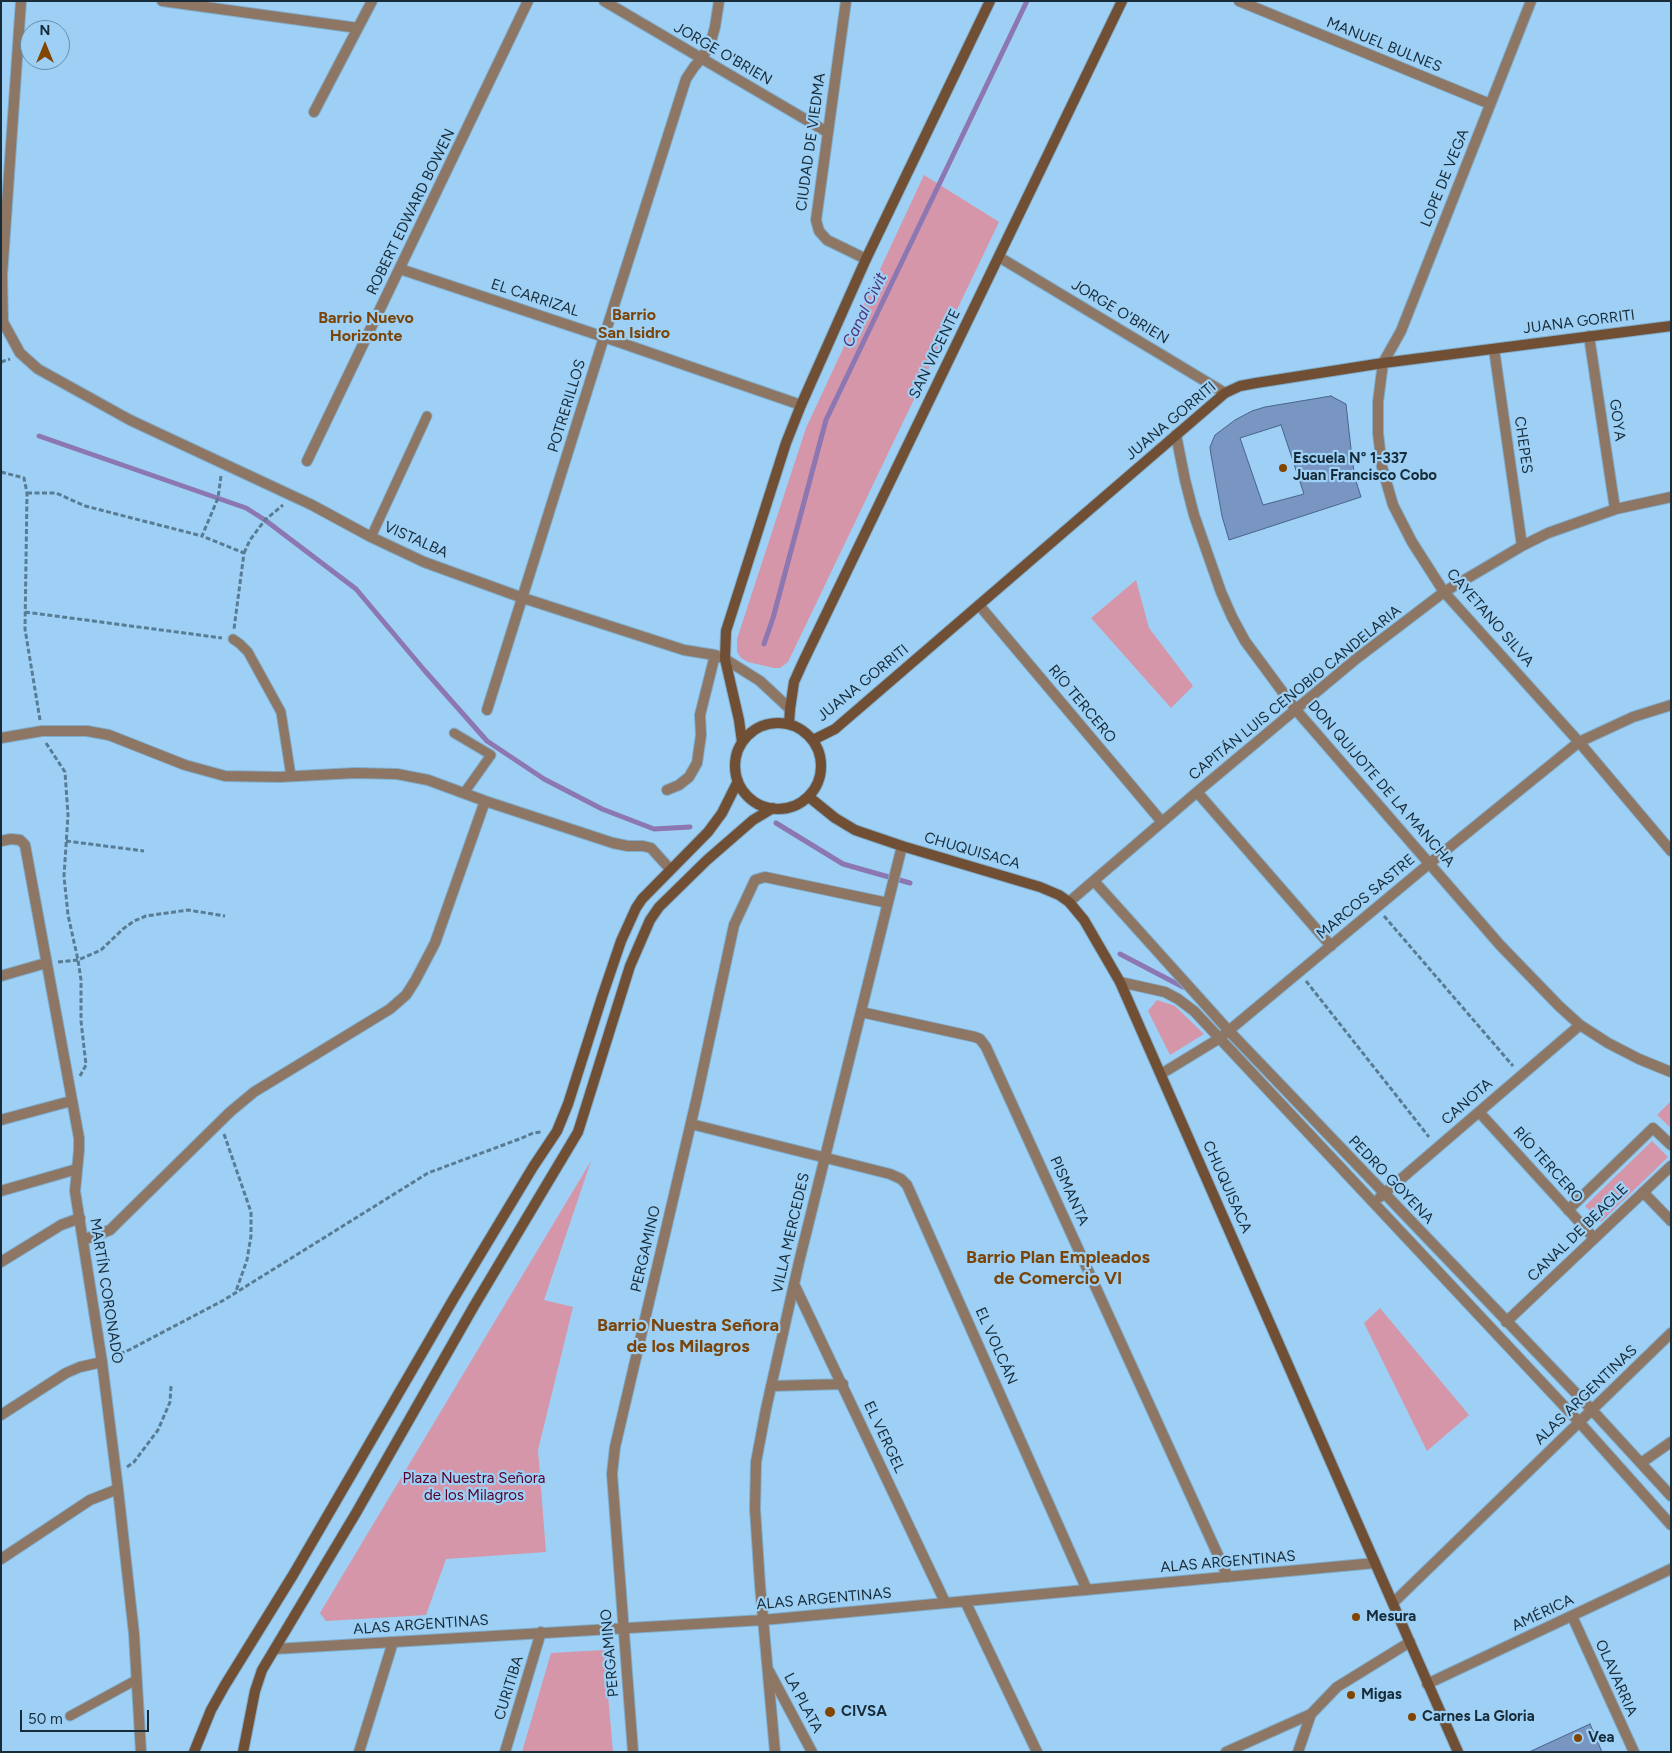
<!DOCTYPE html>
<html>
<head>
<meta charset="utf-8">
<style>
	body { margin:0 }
	#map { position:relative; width:1672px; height:1753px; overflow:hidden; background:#9dd0f4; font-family:Figtree,sans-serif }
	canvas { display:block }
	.frame { position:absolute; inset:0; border:2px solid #172b39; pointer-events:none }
	.north { position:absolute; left:20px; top:20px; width:50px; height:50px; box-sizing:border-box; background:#9dd0f4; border:1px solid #678ea9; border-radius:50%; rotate:0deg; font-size:14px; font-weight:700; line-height:20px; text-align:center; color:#172b39 }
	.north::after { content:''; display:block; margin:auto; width:18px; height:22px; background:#814500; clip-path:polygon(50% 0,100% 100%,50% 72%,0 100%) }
	.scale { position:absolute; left:20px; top:1710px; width:129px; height:22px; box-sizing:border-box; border:2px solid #172b39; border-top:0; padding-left:6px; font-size:15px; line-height:18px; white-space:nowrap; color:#172b39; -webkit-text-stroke:4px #9dd0f4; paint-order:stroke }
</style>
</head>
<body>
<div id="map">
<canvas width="1672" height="1753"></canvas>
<div class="frame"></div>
<div class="north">N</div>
<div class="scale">50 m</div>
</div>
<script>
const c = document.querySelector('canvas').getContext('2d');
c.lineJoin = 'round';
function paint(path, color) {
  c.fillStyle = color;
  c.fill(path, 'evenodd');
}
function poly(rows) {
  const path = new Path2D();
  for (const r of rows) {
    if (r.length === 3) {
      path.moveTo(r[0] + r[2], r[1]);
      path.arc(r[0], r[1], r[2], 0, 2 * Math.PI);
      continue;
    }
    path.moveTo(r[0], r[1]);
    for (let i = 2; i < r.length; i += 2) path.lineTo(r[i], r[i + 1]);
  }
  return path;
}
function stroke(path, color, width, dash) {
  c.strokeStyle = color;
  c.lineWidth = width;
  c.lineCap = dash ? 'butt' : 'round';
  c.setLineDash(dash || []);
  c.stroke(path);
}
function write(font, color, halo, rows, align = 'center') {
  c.font = font + ' Figtree,sans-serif';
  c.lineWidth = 4.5;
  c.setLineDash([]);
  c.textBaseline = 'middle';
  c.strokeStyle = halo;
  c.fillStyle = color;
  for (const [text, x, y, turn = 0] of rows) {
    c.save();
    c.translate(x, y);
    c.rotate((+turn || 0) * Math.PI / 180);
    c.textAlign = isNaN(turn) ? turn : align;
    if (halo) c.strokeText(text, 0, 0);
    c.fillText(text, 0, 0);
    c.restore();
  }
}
paint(poly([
	[924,175,999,222,788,662,780,668,774,668,748,662,741,658,737,652,737,639,806,428],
	[1136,580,1149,628,1193,686,1171,708,1091,618],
	[1157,1000,1175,1006,1204,1034,1170,1055,1148,1011],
	[1671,1101,1671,1128,1657,1115],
	[1652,1141,1668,1157,1601,1222,1585,1206],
	[591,1161,544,1300,573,1307,538,1450,546,1552,446,1559,426,1615,326,1621,320,1613],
	[1380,1308,1469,1415,1427,1451,1364,1323],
	[604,1650,613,1752,522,1752,551,1653]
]), '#d696a9');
stroke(poly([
	[39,436,246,508,265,520,356,589,425,671,487,741,544,779,602,809,654,829,690,827],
	[764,644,773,618,826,420,1027,1],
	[776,823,843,864,910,883],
	[1120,954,1183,987]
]), '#8c77b2', 5);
const building = poly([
	[1331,396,1346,404,1352,458,1355,478,1361,497,1229,540,1222,516,1211,455,1210,447,1215,435,1235,420,1252,411,1265,407,1331,396],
	[1281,425,1304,494,1263,505,1240,438,1281,425],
	[1590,1724,1602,1752,1529,1752,1590,1724]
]);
paint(building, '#7995c1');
stroke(building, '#4a638c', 1);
const lane = poly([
	[371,537,427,416],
	[233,639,240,644,248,652,281,712,291,776],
	[454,733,491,755,464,793],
	[70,1716,136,1680]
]);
const street = poly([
	[21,1,2,276,3,322,20,353,38,369,130,420,312,505,371,537,424,562,523,598,684,650,715,655,725,659,760,681,790,709],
	[162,1,358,28],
	[604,1,827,132],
	[846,1,816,220,819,231,827,240,866,259],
	[1239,1,1490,104],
	[1531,1,1401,331,1383,363,1378,402,1378,433,1382,467,1393,505,1412,542,1444,592,1579,742,1671,851],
	[314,112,372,1],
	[999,257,1225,393],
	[400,269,604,337,801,405],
	[1589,336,1615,509],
	[1494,349,1522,546],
	[1176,435,1185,480,1194,515,1221,592,1232,617,1245,641,1296,710,1500,945,1559,1006,1580,1025,1608,1043,1639,1059,1671,1072],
	[307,461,528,1],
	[979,605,1162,822],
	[487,710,604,337,686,79,694,67,701,59,710,45,715,27,719,1],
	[1,738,42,731,87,731,109,735,185,765,225,776,279,777,355,773,397,774,428,780,485,801,613,843,628,846,643,846,651,848,670,869],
	[667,790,679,785,689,777,697,763,701,735,700,715,715,655],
	[1197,792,1331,946],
	[1,841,11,839,20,840,25,845,79,1138,79,1150,75,1191,102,1362,118,1489,134,1634,141,1752],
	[1094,881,1229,1031,1592,1410,1671,1496],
	[1069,902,1197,792,1356,659,1444,592,1522,546,1548,533,1616,509,1671,497],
	[1,976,46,963],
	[1120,982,1165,992,1178,999,1194,1011,1580,1423,1671,1525],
	[861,1012,975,1037,980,1039,986,1047,1228,1577],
	[1161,1074,1220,1038,1430,863,1579,742,1633,717,1671,705],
	[1479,1112,1594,1238],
	[1,1120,71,1101],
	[691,1124,890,1174,901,1179,907,1185,1087,1590],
	[1,1191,77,1169],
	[1643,1192,1671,1221],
	[1380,1197,1580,1025],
	[1568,1210,1653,1128,1671,1145],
	[83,1240,110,1230,230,1112,254,1092,390,1009,406,995,415,981,435,943,485,801],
	[1,1262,61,1225,80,1218],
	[794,1284,945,1602],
	[1506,1322,1671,1166],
	[771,1386,843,1384],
	[1,1415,66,1373,80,1367,102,1362],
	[1641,1463,1671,1442],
	[1,1559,90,1500,118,1489],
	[965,1601,1037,1752],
	[1393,1603,1671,1333],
	[1572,1616,1634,1752],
	[275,1649,763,1620,1375,1563],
	[769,1671,812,1752],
	[1427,1684,1671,1569],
	[359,1752,393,1642],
	[505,1752,541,1632],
	[633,1752,612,1474,615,1447,697,1097,734,925,755,880,765,877,888,903],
	[775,1752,760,1585,755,1509,756,1462,766,1409,799,1262,902,846],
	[1226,1752,1311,1714,1337,1687,1410,1642],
	[1298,1752,1311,1714]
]);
const secondary = poly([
	[778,766,43],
	[789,724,790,709,794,682,803,662,1122,1],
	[813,740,835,729,1225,393,1240,386,1256,383,1383,363,1671,326],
	[742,742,739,720,725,659,726,631,786,443,801,405,866,259,990,1],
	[809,797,835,818,855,830,902,846,1040,887,1059,895,1069,902,1084,920,1120,982,1458,1752],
	[194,1752,211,1710,225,1685,293,1575,454,1298,533,1167,557,1131,568,1104,602,997,621,941,636,908,642,899,708,832,722,813,738,781],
	[243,1752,255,1691,262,1670,356,1513,474,1306,578,1132,630,966,650,920,659,907,707,860,753,820,773,808]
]);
stroke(lane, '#80accb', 11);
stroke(street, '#80accb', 12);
stroke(secondary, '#80accb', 12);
stroke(poly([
	[1,362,10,359],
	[1,472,24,478,27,493,25,629,40,720],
	[221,476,218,498,202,536,244,553,234,629],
	[27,493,56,493,85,506,202,536],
	[244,553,250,540,265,520,283,505],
	[25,612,222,638],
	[46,743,65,772,68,815,64,876,68,915,78,960,81,980,81,1021,86,1065,80,1076],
	[66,841,144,851],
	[1384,916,1513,1066],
	[58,962,78,960,101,950,123,929,134,921,146,916,188,910,225,916],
	[1306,981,1429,1137],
	[224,1134,251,1212,251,1236,247,1260,236,1291],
	[113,1357,129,1350,224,1300,428,1173,522,1138,533,1133,541,1132],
	[127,1467,134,1462,158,1430,170,1402,171,1386]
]), '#597c95', 3, [5, 2.5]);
stroke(lane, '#8e7664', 9);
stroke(street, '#8e7664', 10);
stroke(secondary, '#704f34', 10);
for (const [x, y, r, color] of [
	[1283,468,5,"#814500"],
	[1356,1617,5,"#814500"],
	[1351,1695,5,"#814500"],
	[830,1712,6,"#814500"],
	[1412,1717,5,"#814500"],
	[1578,1738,5,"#814500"]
]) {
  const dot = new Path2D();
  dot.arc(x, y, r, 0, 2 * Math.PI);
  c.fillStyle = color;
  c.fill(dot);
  stroke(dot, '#9dd0f4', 2);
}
write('15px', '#172b39', '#9dd0f4', [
	["MANUEL BULNES",1384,45,22],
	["JORGE O'BRIEN",723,54,30],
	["CIUDAD DE VIEDMA",811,142,-82],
	["LOPE DE VEGA",1445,178,-68],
	["ROBERT EDWARD BOWEN",411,212,-64],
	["EL CARRIZAL",535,298,18],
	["JORGE O'BRIEN",1120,312,31],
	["JUANA GORRITI",1579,322,-7],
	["SAN VICENTE",935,354,-64],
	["POTRERILLOS",567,406,-73],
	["GOYA",1617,420,82],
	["JUANA GORRITI",1171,421,-40],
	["CHEPES",1523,445,82],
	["VISTALBA",416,540,24],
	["CAYETANO SILVA",1490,618,49],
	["JUANA GORRITI",863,683,-39],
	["CAPITÁN LUIS CENOBIO CANDELARIA",1295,693,-39],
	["RÍO TERCERO",1082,704,50],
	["DON QUIJOTE DE LA MANCHA",1381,784,49],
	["CHUQUISACA",972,851,16],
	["MARCOS SASTRE",1366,897,-40],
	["CANOTA",1467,1102,-41],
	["RÍO TERCERO",1548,1165,48],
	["PEDRO GOYENA",1391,1180,46],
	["CHUQUISACA",1227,1187,66],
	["PISMANTA",1069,1191,66],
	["VILLA MERCEDES",791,1233,-77],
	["CANAL DE BEAGLE",1578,1233,-44],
	["PERGAMINO",646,1249,-77],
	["MARTÍN CORONADO",106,1291,81],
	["EL VOLCÁN",996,1346,66],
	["ALAS ARGENTINAS",1586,1395,-44],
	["EL VERGEL",884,1437,65],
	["ALAS ARGENTINAS",1228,1562,-5],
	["ALAS ARGENTINAS",824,1599,-5],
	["AMÉRICA",1543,1613,-25],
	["ALAS ARGENTINAS",421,1625,-4],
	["PERGAMINO",610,1653,-95],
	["OLAVARRIA",1616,1678,66],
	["CURITIBA",509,1688,-73],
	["LA PLATA",803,1703,62]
]);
write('bold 15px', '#172b39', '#9dd0f4', [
	["Escuela N° 1-337",1293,459],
	["Juan Francisco Cobo",1293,476],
	["Mesura",1366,1617],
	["Migas",1361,1695],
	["CIVSA",841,1712],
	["Carnes La Gloria",1422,1717],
	["Vea",1588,1738]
], 'left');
write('15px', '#56002a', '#9dd0f4', [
	["Plaza Nuestra Señora",474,1479],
	["de los Milagros",474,1496]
]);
write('italic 16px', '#4d2f77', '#9dd0f4', [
	["Canal Civit",865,310,-64]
]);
write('bold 16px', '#7b4409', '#9dd0f4', [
	["Barrio",634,315],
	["San Isidro",634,333],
	["Barrio Nuevo",366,318],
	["Horizonte",366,336]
]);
write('bold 18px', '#7b4409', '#9dd0f4', [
	["Barrio Plan Empleados",1058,1258],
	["de Comercio VI",1058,1279],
	["Barrio Nuestra Señora",688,1326],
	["de los Milagros",688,1347]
]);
</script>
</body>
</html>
